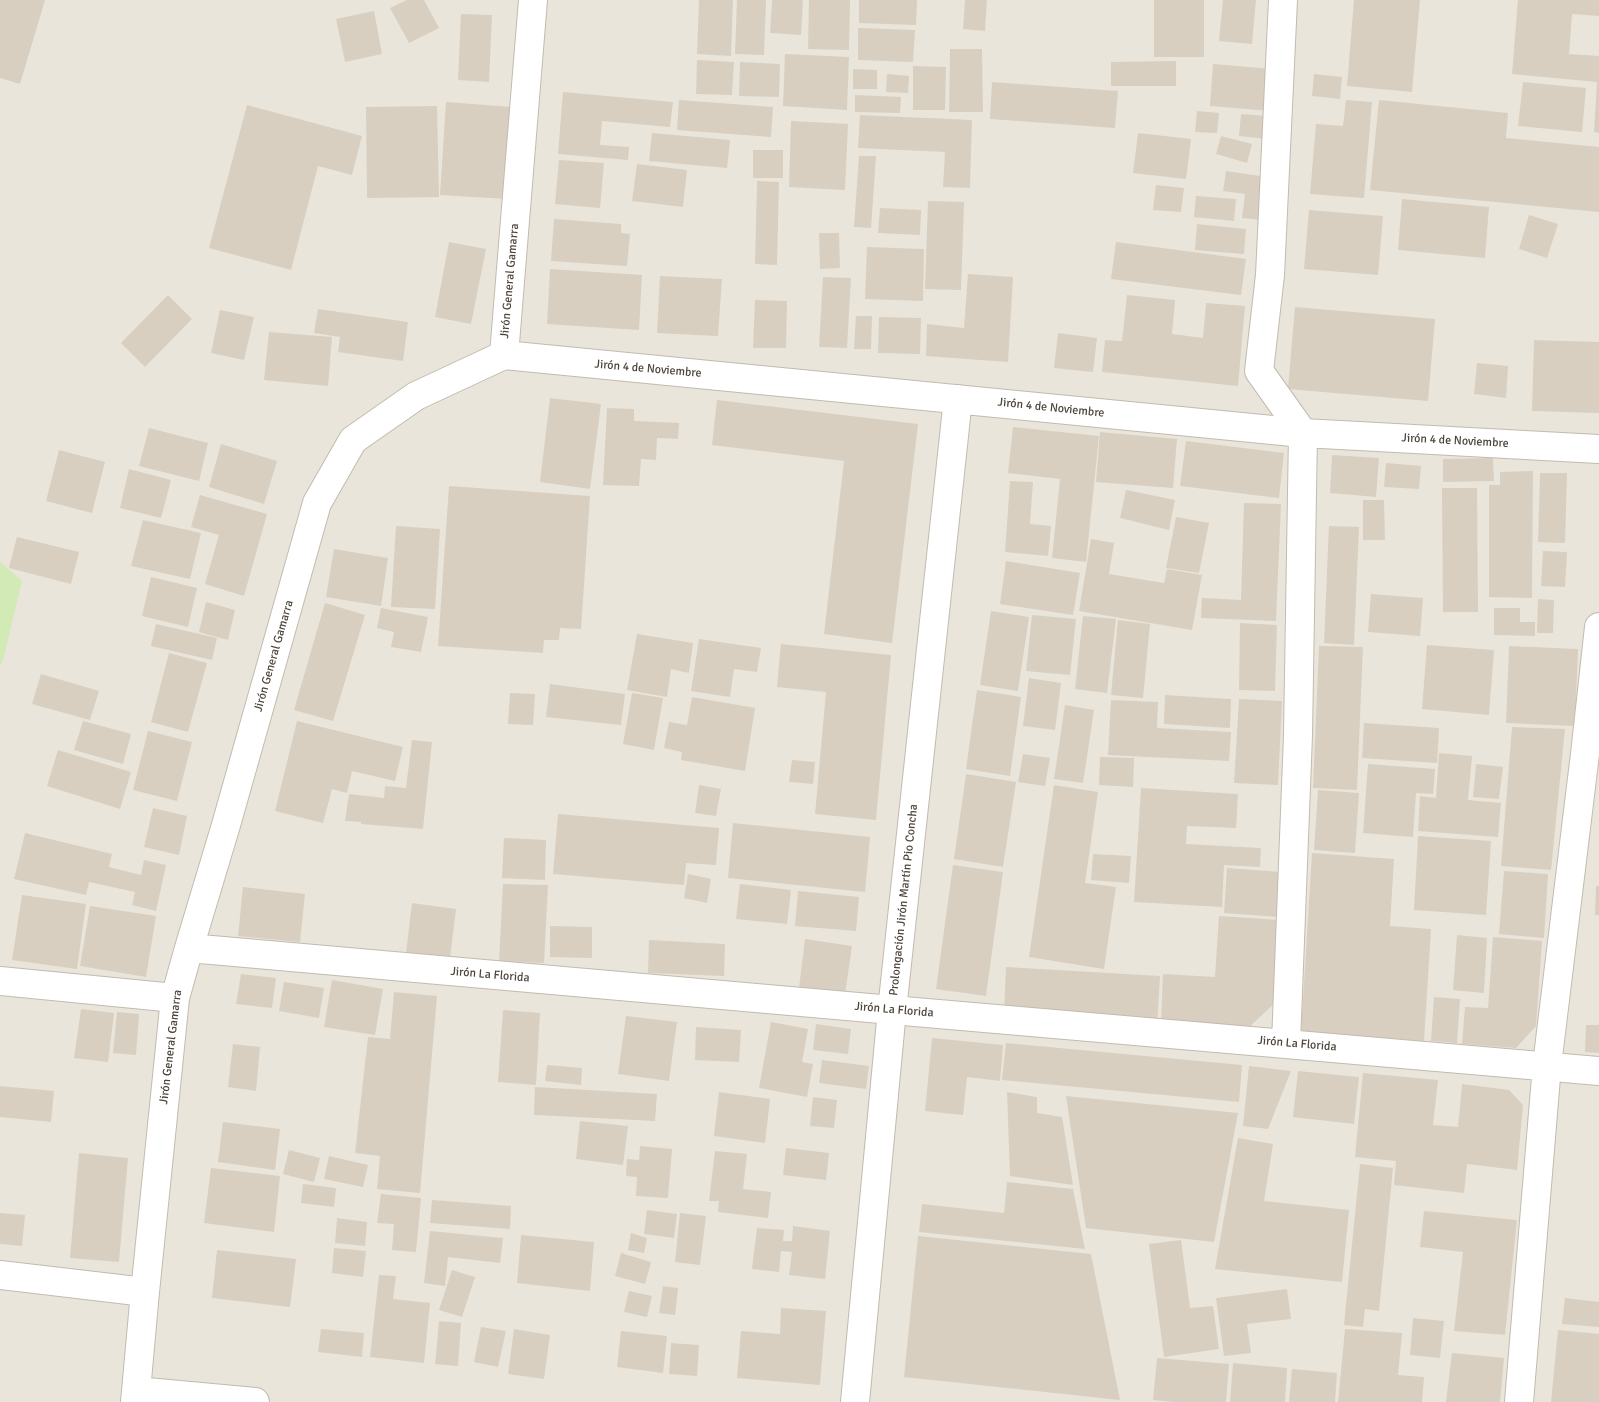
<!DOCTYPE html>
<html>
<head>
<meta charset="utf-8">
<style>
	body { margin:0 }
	canvas { display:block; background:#f6f3ec }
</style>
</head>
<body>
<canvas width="1599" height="1402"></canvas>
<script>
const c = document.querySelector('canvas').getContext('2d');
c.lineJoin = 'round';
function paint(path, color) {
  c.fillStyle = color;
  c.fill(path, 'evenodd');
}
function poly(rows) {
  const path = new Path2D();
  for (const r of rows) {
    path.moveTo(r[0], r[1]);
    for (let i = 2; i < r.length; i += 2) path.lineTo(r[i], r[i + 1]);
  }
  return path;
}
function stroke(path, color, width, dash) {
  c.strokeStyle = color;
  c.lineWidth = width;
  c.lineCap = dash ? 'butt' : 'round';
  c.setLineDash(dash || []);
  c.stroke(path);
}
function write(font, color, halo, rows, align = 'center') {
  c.font = font + ' Signika,sans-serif';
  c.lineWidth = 4;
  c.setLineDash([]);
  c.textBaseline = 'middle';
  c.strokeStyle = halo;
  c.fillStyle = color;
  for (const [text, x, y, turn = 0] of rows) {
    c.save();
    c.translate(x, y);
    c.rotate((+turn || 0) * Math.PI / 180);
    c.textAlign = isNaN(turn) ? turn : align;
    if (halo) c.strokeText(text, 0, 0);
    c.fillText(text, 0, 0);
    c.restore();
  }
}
paint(poly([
	[0,0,1599,0,1599,1402,0,1402]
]), '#eae5da');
paint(poly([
	[0,562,22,581,3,660,0,665]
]), '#d2eab5');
paint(poly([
	[0,0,45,0,20,84,0,78],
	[407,0,424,0,439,28,409,43,390,8],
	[699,0,733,0,731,56,697,54],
	[737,0,766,0,764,55,735,54],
	[772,0,803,0,801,35,770,33],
	[809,0,850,0,849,50,808,49],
	[859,0,917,0,916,25,859,23],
	[965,0,987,0,985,31,963,29],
	[1154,0,1204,0,1204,57,1154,57],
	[1223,0,1256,0,1252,44,1219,41],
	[1354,0,1420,0,1412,92,1347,86],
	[1518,0,1599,0,1599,16,1572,14,1569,54,1599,56,1599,133,1594,132,1597,82,1512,74],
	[374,11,382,54,345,62,336,19],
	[461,14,492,15,489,82,458,80],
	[858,28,915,30,913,62,858,60],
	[950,49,982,49,983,112,949,112],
	[785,54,849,57,847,110,783,106],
	[697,60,734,62,732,95,696,94],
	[1176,61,1176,86,1111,86,1111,62],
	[740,62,780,64,779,97,739,96],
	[1213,64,1273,69,1270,111,1210,106],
	[913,66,946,67,945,110,913,110],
	[853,69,877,70,877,89,853,89],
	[887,74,909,76,908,93,886,92],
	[1314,74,1342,77,1340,99,1312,96],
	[992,82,1118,91,1115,128,990,119],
	[1523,82,1586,88,1582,132,1518,126],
	[563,92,673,102,670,127,602,121,600,145,629,147,628,160,558,154],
	[855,95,901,97,900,113,855,112],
	[679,100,773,107,771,137,677,130],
	[1346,100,1372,102,1364,198,1310,194,1316,124,1343,126],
	[1379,100,1508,113,1506,138,1599,147,1599,212,1370,190],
	[446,102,513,107,507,199,440,195],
	[247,105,362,136,352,175,318,166,291,270,209,248],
	[437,106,439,197,367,198,366,107],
	[1197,111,1219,113,1217,133,1195,132],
	[1241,114,1269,116,1266,139,1239,136],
	[860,115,972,120,970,188,943,187,945,152,858,148],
	[791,121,848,124,845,190,789,187],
	[652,133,730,140,727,168,649,161],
	[1138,133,1191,139,1186,179,1133,173],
	[1221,136,1252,144,1247,163,1216,154],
	[753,150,783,150,783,178,753,178],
	[859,156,876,156,871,228,854,227],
	[559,160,604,163,600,208,555,204],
	[637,164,687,170,683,207,632,201],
	[1226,171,1267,177,1261,220,1242,218,1245,194,1223,191],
	[757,181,779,182,777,265,755,264],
	[1156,185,1184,188,1181,212,1153,210],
	[1196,196,1236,199,1234,221,1194,217],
	[1402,199,1489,207,1485,258,1398,250],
	[928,201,964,202,961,290,925,289],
	[880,208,921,210,920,235,878,233],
	[1309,210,1383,216,1378,275,1304,269],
	[1529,215,1558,224,1547,258,1519,249],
	[554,219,621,224,621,233,630,234,627,266,551,261],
	[1197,224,1246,229,1244,254,1195,250],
	[819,233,839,233,840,268,820,269],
	[449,242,486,249,471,324,435,317],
	[1116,242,1246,259,1241,295,1111,279],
	[867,247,924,249,923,301,865,299],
	[550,269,642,275,639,330,547,324],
	[968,274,1013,277,1008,362,926,356,927,324,964,328],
	[660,276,722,279,718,336,657,333],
	[823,277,851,278,847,348,819,347],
	[168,295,192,319,145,367,121,343],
	[1127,295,1175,300,1172,334,1203,338,1206,303,1245,306,1238,386,1102,372,1105,340,1122,341],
	[755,300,787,301,786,348,753,348],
	[1295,307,1435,319,1428,401,1288,389],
	[318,309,408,322,403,361,338,352,340,337,314,333],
	[220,310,254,317,244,360,211,353],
	[856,316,872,316,871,349,854,349],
	[879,317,921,318,920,354,878,353],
	[269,332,332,337,328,386,264,380],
	[1058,333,1097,338,1093,372,1054,368],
	[1534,340,1599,342,1599,413,1532,411],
	[1477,363,1508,366,1506,398,1474,394],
	[550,398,601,404,590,489,540,482],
	[717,400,918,424,892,643,824,634,844,461,712,445],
	[607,408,634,409,634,421,679,423,678,439,657,438,656,460,641,459,639,486,603,485],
	[1013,427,1099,436,1086,562,1052,558,1060,479,1008,473],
	[149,428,208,443,199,481,139,466],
	[1100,432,1177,439,1173,488,1096,482],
	[1186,441,1284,453,1279,498,1180,486],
	[221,444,277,461,264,504,209,487],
	[59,450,105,462,92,513,46,501],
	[1332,455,1379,458,1376,497,1330,493],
	[1493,458,1494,481,1443,482,1443,459],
	[1386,463,1421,466,1419,489,1384,487],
	[129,469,171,480,161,518,120,508],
	[1533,471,1532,598,1489,597,1489,485,1500,485,1500,472],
	[1540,473,1567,473,1565,543,1538,542],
	[1010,481,1033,482,1030,524,1051,526,1048,556,1005,552],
	[449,486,590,496,581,629,560,628,559,640,544,640,543,653,438,646],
	[1442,488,1477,488,1478,612,1443,612],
	[1126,490,1175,500,1169,530,1120,518],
	[200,495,267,514,244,596,205,584,219,535,191,527],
	[1363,500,1384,500,1385,540,1363,540],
	[1244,503,1281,504,1276,621,1201,618,1202,598,1241,600],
	[1176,517,1209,523,1199,573,1166,568],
	[143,520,201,533,190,579,131,566],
	[396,526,440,529,435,609,391,607],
	[1329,526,1359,527,1354,645,1324,643],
	[17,537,79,552,71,584,9,568],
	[1091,539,1114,543,1109,574,1164,583,1167,569,1202,575,1192,630,1079,611],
	[334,549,388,558,381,606,326,597],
	[1543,551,1567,552,1565,587,1541,586],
	[1006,561,1080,573,1073,615,1000,604],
	[151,577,197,588,188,627,142,616],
	[1371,594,1423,598,1420,636,1368,632],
	[1538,599,1554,600,1553,633,1537,633],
	[206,602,235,610,228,640,199,632],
	[325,603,365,615,333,721,294,710],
	[381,608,428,617,421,652,391,647,394,632,377,628],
	[1494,608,1520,608,1520,622,1535,622,1535,636,1494,635],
	[991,611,1029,617,1018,691,980,685],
	[1032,615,1076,619,1070,675,1026,671],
	[1083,616,1116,619,1107,693,1075,689],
	[1118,620,1150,624,1143,698,1111,695],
	[1240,623,1277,625,1275,691,1239,690],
	[156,624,217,638,212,660,151,646],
	[637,634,693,643,689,673,671,669,667,697,627,690],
	[699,639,761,648,757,672,734,669,730,697,691,691],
	[781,644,891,655,876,820,815,814,826,692,777,687],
	[1427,645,1494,650,1489,715,1422,709],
	[1319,646,1363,647,1357,790,1313,788],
	[1509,646,1578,649,1575,726,1506,723],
	[169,653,207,663,188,732,151,722],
	[41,674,99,691,90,720,32,704],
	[1029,678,1061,683,1055,730,1023,726],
	[550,684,625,694,621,725,546,717],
	[977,690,1021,697,1010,776,966,769],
	[510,693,535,694,533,725,508,724],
	[632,693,663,698,654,750,623,744],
	[1165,695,1231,699,1230,728,1164,724],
	[692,697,755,708,745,771,681,760,682,752,664,748,669,722,687,725],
	[1239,699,1282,701,1278,785,1234,783],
	[1111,700,1158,702,1157,728,1231,732,1229,761,1108,755],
	[1065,705,1094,710,1083,783,1054,779],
	[83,721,131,734,123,764,74,750],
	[297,721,403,747,395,781,352,771,347,793,332,789,323,823,275,811],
	[1364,723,1439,728,1437,763,1362,758],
	[1512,727,1565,729,1551,870,1501,866],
	[148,731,192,742,177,801,133,790],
	[412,740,432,742,423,829,361,824,361,822,345,821,349,794,384,798,385,786,406,788],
	[58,750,131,772,120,809,47,786],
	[1439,753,1472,756,1468,800,1501,803,1498,837,1418,831,1420,796,1436,798],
	[1023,754,1050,758,1045,786,1018,782],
	[1100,757,1134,758,1133,787,1099,785],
	[792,760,815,762,813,784,789,782],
	[1368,764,1435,769,1433,794,1416,793,1413,837,1363,833],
	[1476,764,1503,767,1499,799,1473,797],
	[966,774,1016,782,1003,867,954,859],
	[699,785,721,789,716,816,695,813],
	[1054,785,1098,792,1085,883,1116,887,1104,969,1029,957],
	[1141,788,1238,794,1236,828,1187,826,1186,844,1261,848,1260,867,1224,865,1222,907,1134,902],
	[1318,790,1359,793,1355,853,1314,850],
	[153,808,187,816,179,855,144,847],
	[558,814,719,828,716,865,686,863,684,885,553,874],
	[733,823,870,837,865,892,728,878],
	[25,833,112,854,109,867,141,875,144,860,166,865,156,911,132,905,135,892,89,882,86,895,14,879],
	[1418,836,1491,841,1486,915,1414,910],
	[504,838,546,840,545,880,502,878],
	[1312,853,1394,859,1390,926,1431,929,1424,1041,1301,1032],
	[1093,854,1131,856,1129,883,1091,880],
	[953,865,1003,872,986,996,936,989],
	[1227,868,1281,872,1278,917,1224,913],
	[1504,871,1548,874,1544,938,1499,934],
	[688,874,711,879,707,903,684,898],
	[503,884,548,885,544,963,499,961],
	[740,884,791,890,787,924,736,919],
	[1596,886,1599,886,1599,915,1595,915],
	[243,887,305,894,300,942,238,936],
	[798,891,859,897,856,931,795,926],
	[22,895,86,904,77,969,12,960],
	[412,903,456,909,450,958,406,953],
	[90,906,156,916,146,977,80,966],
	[1219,916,1280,920,1275,1003,1245,1031,1161,1025,1163,974,1215,977],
	[550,926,592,927,592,958,550,957],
	[1457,935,1487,938,1484,993,1453,990],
	[1493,937,1542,941,1536,1026,1516,1048,1462,1044,1465,1007,1488,1008],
	[805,939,852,946,845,994,799,988],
	[649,940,725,944,724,976,648,973],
	[1006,967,1160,976,1157,1025,1004,1016],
	[241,974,276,978,272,1008,236,1004],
	[332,980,383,989,375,1035,324,1027],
	[284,982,324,988,319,1018,279,1011],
	[394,992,437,996,420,1193,377,1189,380,1156,355,1153,368,1037,390,1039],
	[1434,997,1460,999,1457,1043,1431,1041],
	[81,1009,114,1013,108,1062,74,1058],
	[503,1010,540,1013,536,1085,498,1082],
	[117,1012,139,1014,136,1055,113,1053],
	[626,1016,677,1022,669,1081,618,1074],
	[771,1022,808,1029,802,1062,813,1064,807,1097,759,1088],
	[816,1024,851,1029,848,1054,813,1050],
	[1586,1025,1599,1025,1599,1053,1585,1052],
	[696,1027,741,1030,739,1062,695,1060],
	[932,1038,1003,1045,1000,1081,967,1077,963,1115,925,1111],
	[1006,1043,1242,1065,1239,1102,1002,1080],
	[233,1044,260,1047,256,1091,228,1087],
	[822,1060,869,1066,866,1089,819,1083],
	[547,1065,582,1068,581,1085,545,1081],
	[1249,1066,1291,1071,1268,1129,1243,1126],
	[1298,1071,1359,1077,1354,1124,1293,1117],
	[1363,1073,1438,1080,1433,1125,1458,1127,1462,1084,1509,1090,1523,1105,1517,1170,1467,1164,1464,1193,1394,1185,1396,1161,1355,1157],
	[0,1086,54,1091,51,1122,0,1117],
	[535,1087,657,1094,655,1121,534,1115],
	[719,1092,770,1099,765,1143,714,1136],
	[1007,1092,1037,1097,1037,1113,1062,1117,1073,1185,1010,1176],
	[1066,1096,1238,1113,1214,1242,1086,1228],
	[813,1097,837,1100,834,1128,810,1126],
	[580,1121,628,1126,623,1165,576,1159],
	[223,1122,280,1129,275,1170,218,1162],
	[1238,1138,1273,1144,1264,1201,1349,1210,1342,1282,1215,1269],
	[640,1146,672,1149,668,1198,636,1196,637,1177,626,1176,627,1159,639,1160],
	[786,1148,829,1153,826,1180,783,1175],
	[289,1150,320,1158,314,1182,283,1174],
	[715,1151,747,1154,743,1189,771,1192,768,1218,718,1212,719,1201,709,1201],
	[79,1153,128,1158,119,1262,70,1258],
	[329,1156,368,1165,363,1187,324,1179],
	[1360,1164,1393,1168,1379,1311,1365,1309,1363,1327,1344,1325],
	[211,1168,280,1176,274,1232,204,1223],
	[1007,1182,1073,1189,1085,1249,919,1232,922,1204,1004,1213],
	[303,1184,336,1188,334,1207,301,1203],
	[381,1194,421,1198,416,1252,392,1250,394,1224,377,1223],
	[432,1200,511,1206,510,1229,430,1223],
	[647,1210,677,1214,674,1238,644,1234],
	[1424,1211,1517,1220,1505,1335,1454,1331,1463,1252,1420,1247],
	[0,1213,25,1215,22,1246,0,1244],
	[680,1213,706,1216,700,1265,675,1262],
	[337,1218,367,1222,365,1246,335,1243],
	[793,1226,830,1231,825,1279,789,1275,792,1252,781,1251,779,1272,752,1269,757,1228,784,1230,783,1241,792,1241],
	[430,1231,503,1238,500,1263,448,1257,445,1286,424,1283],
	[631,1233,647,1238,644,1253,628,1250],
	[521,1235,594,1242,590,1291,517,1283],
	[918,1236,1091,1254,1120,1400,904,1377],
	[1181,1240,1190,1308,1213,1306,1219,1349,1164,1357,1149,1244],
	[334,1248,366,1251,363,1277,332,1273],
	[217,1250,296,1259,290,1307,212,1298],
	[621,1253,651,1262,645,1284,615,1276],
	[452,1270,475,1277,462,1317,439,1310],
	[379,1275,396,1276,393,1299,430,1303,424,1363,370,1357],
	[663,1286,678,1288,675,1315,659,1313],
	[1287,1289,1291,1319,1247,1324,1251,1353,1224,1356,1216,1298],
	[629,1291,652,1296,647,1317,624,1312],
	[1565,1298,1599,1302,1599,1327,1562,1324],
	[781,1308,826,1311,820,1385,737,1378,741,1331,780,1334],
	[1413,1318,1444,1321,1440,1358,1410,1355],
	[439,1321,461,1323,458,1366,435,1364],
	[481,1327,506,1331,498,1367,474,1362],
	[321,1329,364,1333,362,1357,318,1352],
	[514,1329,550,1335,544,1379,508,1374],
	[1345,1329,1402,1333,1398,1375,1424,1377,1422,1402,1338,1402],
	[1558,1330,1599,1334,1599,1402,1551,1402],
	[621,1331,667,1336,663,1373,617,1367],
	[671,1343,699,1345,697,1376,669,1374],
	[1452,1353,1504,1358,1500,1402,1446,1402],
	[1157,1358,1229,1364,1226,1402,1175,1402,1153,1400],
	[1233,1363,1287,1368,1285,1402,1230,1402],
	[1292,1369,1337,1373,1335,1402,1289,1402]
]), '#d8cfc1');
const minor = poly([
	[1283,0,1270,275,1259,371,1303,433,1298,735,1286,1043],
	[504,355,1303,433,1599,449],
	[189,948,892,1010,1599,1071],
	[0,981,175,998],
	[0,1275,145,1292],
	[136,1391,255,1402],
	[135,1402,145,1292,175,998,189,948,226,825,317,503,353,440,416,396,504,355,533,0],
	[855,1402,892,1010,958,399],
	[1519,1402,1547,1065,1585,754,1599,627]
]);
stroke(minor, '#c2bbae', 30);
stroke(minor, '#fff', 28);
write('12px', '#4b4439', '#fff', [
	["Jirón General Gamarra",510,281,-85],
	["Jirón 4 de Noviembre",648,369,5],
	["Jirón 4 de Noviembre",1051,408,6],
	["Jirón 4 de Noviembre",1455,441,3],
	["Jirón General Gamarra",274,656,-74],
	["Prolongación Jirón Martín Pio Concha",904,900,-84],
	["Jirón La Florida",490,975,5],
	["Jirón La Florida",894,1010,5],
	["Jirón La Florida",1297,1044,5],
	["Jirón General Gamarra",171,1047,-83]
]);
</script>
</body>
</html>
